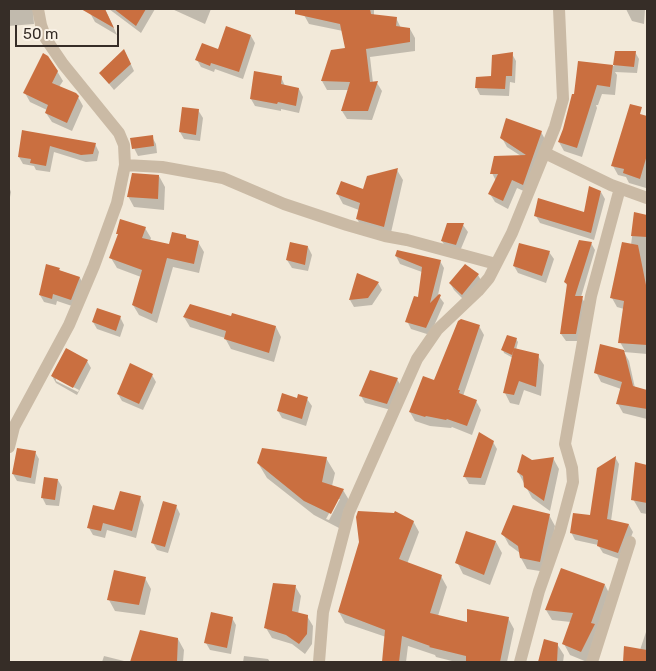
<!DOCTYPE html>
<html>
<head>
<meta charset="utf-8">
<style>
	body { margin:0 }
	#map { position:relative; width:656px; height:671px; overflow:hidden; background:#f2e9d9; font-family:Rubik,sans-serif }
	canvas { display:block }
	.frame { position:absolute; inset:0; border:10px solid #362d27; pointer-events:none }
	.scale { position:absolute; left:15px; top:25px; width:104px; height:22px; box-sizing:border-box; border:2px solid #362d27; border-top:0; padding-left:6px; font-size:15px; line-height:18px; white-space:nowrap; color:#362d27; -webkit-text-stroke:4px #faf2e6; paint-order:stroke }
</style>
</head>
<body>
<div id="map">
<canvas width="656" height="671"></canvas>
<div class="frame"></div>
<div class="scale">50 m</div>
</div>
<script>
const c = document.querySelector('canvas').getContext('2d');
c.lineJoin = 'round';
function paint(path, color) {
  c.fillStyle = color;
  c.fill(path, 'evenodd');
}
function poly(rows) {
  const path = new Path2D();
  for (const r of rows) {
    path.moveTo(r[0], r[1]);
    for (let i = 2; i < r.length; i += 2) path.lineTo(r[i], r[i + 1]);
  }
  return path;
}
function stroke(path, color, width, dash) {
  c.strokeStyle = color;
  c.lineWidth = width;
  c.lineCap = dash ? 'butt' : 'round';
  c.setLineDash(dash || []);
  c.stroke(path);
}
paint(poly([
	[9,9,33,9,34,24,9,26],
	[92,9,105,9,117,35,95,22,90,13],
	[109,9,155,9,141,33],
	[172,9,211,9,205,24],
	[303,9,374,9,374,15,396,18,401,28,410,29,415,38,415,51,370,57,373,83,377,83,382,91,372,120,347,119,342,111,349,90,327,90,322,81,332,51,346,50,343,31,309,24,304,15],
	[626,9,645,9,644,24,632,21],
	[251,36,255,43,243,79,215,69,214,72,201,67,197,60],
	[616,52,635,52,639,59,637,73,615,72,617,75,615,95,602,94,598,105,596,105,597,108,582,157,564,151,559,142,575,96,579,62,614,66],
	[512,54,516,61,515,83,510,82,509,96,480,95,476,87,492,77],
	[128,58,134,71,114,90,100,73],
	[57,71,63,81,59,87,78,97,83,106,72,131,52,122,46,113,47,110,30,102,25,93],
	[281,77,285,86,299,89,303,97,299,113,281,109,281,111,255,106,251,99],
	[183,108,198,110,203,118,200,141,184,139,180,132],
	[629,111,647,118,647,182,646,188,629,183,626,177,618,175,613,166],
	[23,132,95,144,99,152,97,161,86,162,54,152,50,172,36,170,34,166,23,164,19,157],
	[541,132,546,141,528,193,517,188,508,209,495,202,490,194,496,181,492,173,521,156,507,147,502,138],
	[152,137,156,144,157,153,138,156,134,148],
	[397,170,403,180,390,237,363,229,357,219,359,210,343,204,337,193,364,190],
	[159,176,165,187,164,210,134,207,128,196],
	[9,187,11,192,9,202],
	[601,192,605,199,594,240,540,223,536,216,585,213],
	[635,213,647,216,647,354,624,352,629,361,635,388,647,391,647,419,623,413,618,404,621,389,601,382,596,372,601,346,625,351,620,342,624,309,617,307,612,298,631,245],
	[448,224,463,225,468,232,460,251,446,248,442,241],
	[145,228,151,238,150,241,170,246,186,236,188,240,198,242,204,252,199,273,173,267,157,323,139,315,133,305,141,277,117,268,111,258,119,236,118,234],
	[591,243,595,250,581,297,586,304,580,341,566,341,561,334,568,287,565,282],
	[308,247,312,255,308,271,292,268,287,260],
	[549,252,554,259,546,283,518,273,514,266],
	[396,256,440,261,444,268,438,295,444,303,430,335,411,329,407,321,419,299,422,272,400,264],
	[59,269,61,272,80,278,84,285,75,307,57,301,56,305,44,302,40,295],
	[478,275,482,282,466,302,454,290,450,283],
	[378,283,382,290,372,305,354,307,350,300],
	[120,317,124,325,120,337,97,329,93,322],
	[184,317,231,317,276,327,281,337,274,362,231,349,225,338,190,327],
	[479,326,484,335,463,396,476,401,481,410,472,435,452,427,451,428,430,426,415,421,410,412],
	[516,339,518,342,516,350,538,356,544,365,541,396,524,390,519,405,510,403,505,393,513,358,504,353,503,350],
	[87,361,91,368,77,395,56,383,52,376],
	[56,378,79,390,78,392,56,381],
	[152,375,156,382,143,410,122,401,118,394],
	[397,379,401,386,391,410,365,403,361,396],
	[307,399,312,406,306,426,282,418,278,411,298,400],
	[493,442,497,449,485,485,469,484,465,477],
	[35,452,39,459,35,484,17,481,13,474],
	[615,457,619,464,611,521,629,525,633,532,622,560,603,553,598,545,575,540,571,532,591,516],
	[326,458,335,473,332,486,343,490,352,505,339,528,314,515,267,478,258,463],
	[337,499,340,499,329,520,326,519],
	[553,458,559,469,550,511,532,498,518,472,532,461],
	[636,464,647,466,647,514,641,513,633,499],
	[58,480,62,487,59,506,46,505,42,497],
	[140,497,144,505,136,538,107,530,105,538,93,535,89,528],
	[176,506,180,514,168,553,157,550,153,543],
	[549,515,555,526,546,572,527,569,521,558,520,553,509,545,503,534],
	[413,521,419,532,407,564,441,576,447,587,438,616,468,624,508,618,514,629,507,662,451,662,452,661,436,657,435,655,408,646,406,662,383,662,386,637,345,623,339,612],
	[496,542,502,553,490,585,463,574,457,562],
	[145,578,151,589,145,615,115,611,109,600],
	[605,585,610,595,587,662,570,655,564,644,571,622,552,620,546,610],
	[295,586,301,596,298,614,307,616,313,626,312,644,305,654,292,644,272,638,266,628],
	[232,618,236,625,231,654,210,650,206,643],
	[647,629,647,662,624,662,625,647,640,650],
	[141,632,178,639,184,650,183,662,131,662],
	[544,640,557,644,564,655,563,662,539,662],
	[104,656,128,662,102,662],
	[244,656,268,659,270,662,243,662]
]), '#0003');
paint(poly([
	[81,9,105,9,114,28],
	[114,9,146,9,136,26],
	[295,9,370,9,371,14,397,17,396,26,410,28,410,42,366,49,370,82,378,81,368,111,341,111,350,82,321,81,331,50,345,48,340,24,295,14],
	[226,26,251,35,239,72,211,63,210,66,195,60,202,43,218,49],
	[124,49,131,64,109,84,99,73],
	[615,51,636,51,634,67,613,65],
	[513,52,512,76,506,76,505,89,475,88,476,77,491,76,492,55],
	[43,53,48,56,58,71,52,83,76,93,79,96,67,123,45,113,48,105,23,93],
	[578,61,613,65,610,87,597,85,577,148,558,142,563,129,572,94,574,94],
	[254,71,282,76,281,84,299,88,296,106,278,102,277,104,250,99],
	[630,104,642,107,640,114,647,116,647,155,640,179,623,173,624,169,611,166],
	[182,107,199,109,196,135,179,132],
	[506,118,542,131,523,185,512,180,503,201,488,194,498,174,490,174,494,156,526,155,500,138],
	[22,130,27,131,96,143,93,154,81,155,50,146,46,166,30,163,31,159,18,157],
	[153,135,154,146,132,149,130,138],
	[398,168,384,227,356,219,360,203,336,194,341,181,363,189,367,176],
	[132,173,159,175,158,199,127,197],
	[589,186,601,191,591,233,534,216,538,198,584,212],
	[634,212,647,215,647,237,631,236],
	[120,219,146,227,142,238,169,244,172,232,186,235,186,238,199,241,194,264,167,258,152,314,132,305,142,270,109,258,118,234,116,234],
	[447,223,464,223,456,245,441,241],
	[579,240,592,242,575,296,583,296,576,334,560,334,567,284,564,282],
	[290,242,308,246,305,265,286,260],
	[622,242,638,245,647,290,647,345,618,343,624,301,610,298],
	[519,243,550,251,542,276,513,266],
	[397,250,441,260,430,303,439,294,441,295,426,328,405,322,414,296,418,297,422,267,395,256],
	[46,264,60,268,59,270,80,277,71,300,53,294,52,299,39,295],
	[465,264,479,274,462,295,449,283],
	[357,273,379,282,368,298,349,300],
	[190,304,231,316,232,313,276,326,269,353,224,339,226,331,183,317],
	[97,308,121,316,116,331,92,322],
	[461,319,480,325,458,390,460,390,459,393,477,400,467,426,447,419,446,420,426,416,425,417,409,412,423,376,434,380,458,321],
	[507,335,517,338,512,355,501,350],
	[600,344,624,350,633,386,647,390,647,409,616,404,622,382,594,373],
	[66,348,88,360,73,388,51,376],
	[514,348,539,354,536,387,519,381,514,395,503,393],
	[130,363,153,374,139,404,117,394],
	[370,370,398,378,387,404,359,396],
	[282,393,297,398,298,394,308,397,302,419,277,411],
	[479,432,494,441,481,478,463,477],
	[17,448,36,451,31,478,12,474],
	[262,448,327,457,322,482,344,489,331,514,304,501,257,463],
	[522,454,532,460,554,457,544,501,524,487,523,476,517,472],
	[616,456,607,519,629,524,618,553,597,546,598,540,570,533,573,513,590,515,597,468],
	[635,462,647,465,647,503,631,500],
	[44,477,58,479,55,500,41,498],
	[120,491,141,496,132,531,103,523,101,531,87,528,93,505,114,510],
	[163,501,177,505,165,547,151,543],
	[513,505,550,514,540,562,520,558,518,546,501,534],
	[358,511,394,513,395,511,414,521,399,559,442,575,430,613,467,622,467,609,509,617,500,662,466,662,466,656,429,647,430,646,402,636,399,662,382,662,385,630,338,612,359,542,356,517],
	[466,531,496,541,484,575,455,563],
	[561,568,605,584,591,623,595,624,581,652,562,644,573,613,545,610],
	[114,570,146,577,139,605,107,600],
	[273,583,296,585,292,611,308,615,307,634,299,644,286,635,264,628],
	[211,612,233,617,227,648,204,643],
	[140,630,178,638,177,662,130,662],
	[544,639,558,643,557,662,538,662],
	[624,646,647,650,647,662,623,662]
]), '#ca6f40');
stroke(poly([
	[545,153,611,185,647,198],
	[125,165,162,167,223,178,284,204,347,225,385,236,407,240,496,264],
	[9,447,14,427,69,325,94,266,117,203,125,165,124,145,119,133,63,64,46,39,41,25,38,9],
	[319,662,323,612,349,512,417,359,437,330,478,291,489,278,512,233,555,127,563,99,559,9],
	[520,662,539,591,560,531,573,482,572,468,565,444,591,296,620,188],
	[592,662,630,542]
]), '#cabaa5', 12);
</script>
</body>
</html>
